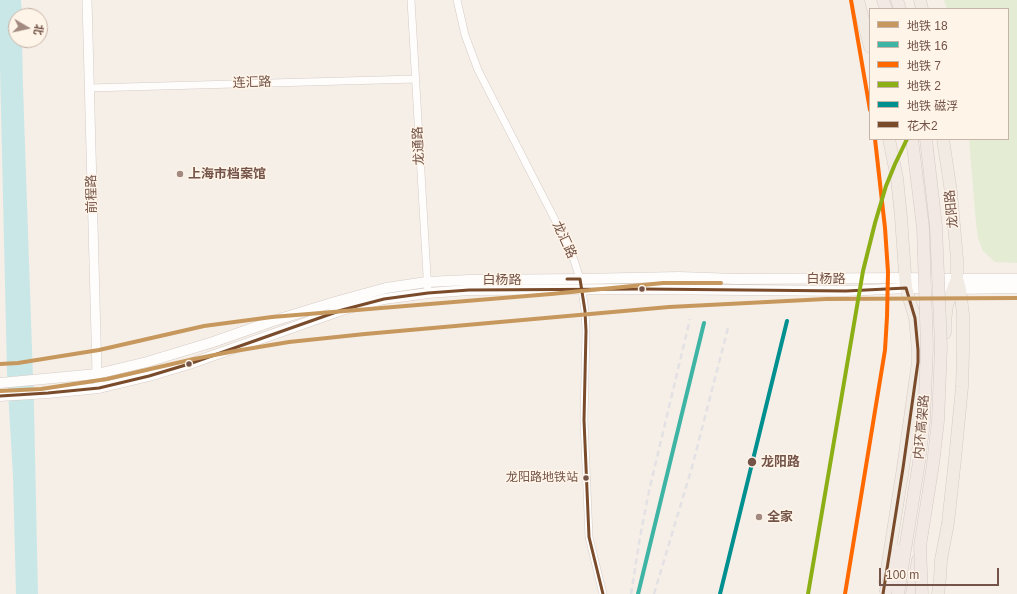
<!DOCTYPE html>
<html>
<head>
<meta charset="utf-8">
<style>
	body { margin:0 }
	#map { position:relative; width:1017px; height:594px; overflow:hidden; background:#f6efe8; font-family:Helvetica,"Noto Sans SC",sans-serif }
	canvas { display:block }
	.legend { position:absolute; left:869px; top:8px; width:140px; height:132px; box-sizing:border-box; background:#fff4e8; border:1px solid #c7b4a8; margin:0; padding:5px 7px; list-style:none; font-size:12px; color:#745348 }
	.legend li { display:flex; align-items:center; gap:8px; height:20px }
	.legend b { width:20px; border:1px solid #c7b4a8 }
	.north { position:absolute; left:8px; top:8px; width:40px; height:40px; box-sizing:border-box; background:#fff4e8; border:1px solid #c7b4a8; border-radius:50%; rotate:99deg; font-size:11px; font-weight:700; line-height:16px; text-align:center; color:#745348 }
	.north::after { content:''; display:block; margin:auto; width:14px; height:18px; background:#a28a80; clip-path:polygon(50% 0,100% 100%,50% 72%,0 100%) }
	.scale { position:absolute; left:879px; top:568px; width:120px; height:18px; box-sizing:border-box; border:2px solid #745348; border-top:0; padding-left:5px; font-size:12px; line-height:14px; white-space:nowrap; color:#745348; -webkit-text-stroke:3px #fff4e8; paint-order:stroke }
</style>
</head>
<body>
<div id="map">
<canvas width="1017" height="594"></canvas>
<ul class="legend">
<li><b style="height:5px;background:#c7985d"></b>地铁 18</li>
<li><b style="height:5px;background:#3eb4a5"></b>地铁 16</li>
<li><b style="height:5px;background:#ff6900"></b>地铁 7</li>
<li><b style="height:5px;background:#8caf16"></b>地铁 2</li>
<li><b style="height:5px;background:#009090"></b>地铁 磁浮</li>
<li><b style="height:5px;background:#7a4b2a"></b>花木2</li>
</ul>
<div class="north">北</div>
<div class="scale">100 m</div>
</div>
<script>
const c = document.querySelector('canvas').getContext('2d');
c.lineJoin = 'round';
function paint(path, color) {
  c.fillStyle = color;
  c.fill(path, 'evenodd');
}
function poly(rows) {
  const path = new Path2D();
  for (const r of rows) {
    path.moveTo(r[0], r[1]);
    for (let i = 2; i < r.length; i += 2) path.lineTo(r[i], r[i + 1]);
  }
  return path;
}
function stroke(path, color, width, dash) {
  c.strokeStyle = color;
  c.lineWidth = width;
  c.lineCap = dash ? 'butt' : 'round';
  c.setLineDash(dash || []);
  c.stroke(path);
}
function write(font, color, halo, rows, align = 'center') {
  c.font = font + ' Helvetica,"Noto Sans SC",sans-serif';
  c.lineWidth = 3;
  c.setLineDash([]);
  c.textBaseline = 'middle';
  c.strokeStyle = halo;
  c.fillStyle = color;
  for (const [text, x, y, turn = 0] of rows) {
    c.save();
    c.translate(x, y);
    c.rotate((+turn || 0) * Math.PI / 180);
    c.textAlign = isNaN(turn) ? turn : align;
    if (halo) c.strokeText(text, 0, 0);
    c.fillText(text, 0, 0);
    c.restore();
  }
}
paint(poly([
	[944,0,1017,0,1017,263,995,262,983,251,978,238,976,223,969,139,1008,139,1008,9,947,9]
]), '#e4ecd3');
paint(poly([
	[0,0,21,0,22,16,16,16,16,40,22,40,23,86,34,407,38,594,16,594,13,477,7,373,0,68]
]), '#cae7e7');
const minor = poly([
	[411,0,428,293],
	[457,0,465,35,478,70,569,247,574,260,580,279],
	[89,88,416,79],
	[582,290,585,311,586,331,584,420,589,537,603,594]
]);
const tertiary = poly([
	[87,0,97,374,99,388]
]);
const secondary = poly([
	[0,383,97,374,147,362,213,342,273,321,335,302,386,288,427,282,469,280,580,279,679,277,736,279,906,278,957,279,1017,279],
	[0,396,48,393,99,388,149,376,189,364,342,310,384,299,428,293,469,290,643,289,846,291,906,288,953,289,1017,288]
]);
const primary = poly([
	[858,0,870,47],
	[920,0,922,9],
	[945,333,945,322,947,305,953,289,957,279],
	[885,582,903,468,918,362,918,350,915,318,906,288,901,217,897,178,889,139],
	[938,594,940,578,941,560,948,523,955,459,962,387,963,351,963,315,960,289,957,279,957,259,951,192,943,139]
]);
const trunk = poly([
	[883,0,886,9],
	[897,0,900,9],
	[912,594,918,560]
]);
stroke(minor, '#d4cbc6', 8);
stroke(tertiary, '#d4cbc6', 10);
stroke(secondary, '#d5cbc5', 11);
stroke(primary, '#d5cac5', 13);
stroke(trunk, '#d5cac5', 13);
stroke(minor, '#fefdfc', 7);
stroke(tertiary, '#fefdfc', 9);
stroke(secondary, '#fefdfc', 10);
stroke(primary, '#f2ebe4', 12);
stroke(trunk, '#f2e8e4', 12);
stroke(poly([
	[631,594,640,537,649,491,690,319],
	[654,594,692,467,728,328]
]), '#e3e1e4', 2.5, [6, 4]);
const trunkBridge = poly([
	[885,594,898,551],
	[898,594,919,462,924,421,927,347,923,228,912,139],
	[922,594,920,546,933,464,938,421,941,347,936,226,926,139]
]);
stroke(trunkBridge, '#d5cac5', 13, []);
stroke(trunkBridge, '#f2e8e4', 12);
stroke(poly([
	[567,279,580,279,585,311,586,331,584,420,589,537,603,594],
	[0,396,48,393,99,388,149,376,189,364,342,310,384,299,428,293,469,290,643,289,846,291,906,288,915,318,918,350,918,362,903,468,883,594]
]), '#7a4b2a', 3);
stroke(poly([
	[0,364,18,363,99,350,204,326,272,317,551,294,663,283,721,283],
	[0,391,41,389,107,379,194,359,235,351,289,342,365,334,669,307,826,299,1017,298]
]), '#c7985d', 4);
stroke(poly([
	[638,594,704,323]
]), '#3eb4a5', 4);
stroke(poly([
	[851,0,870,110],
	[845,594,885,350,887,317,888,272,885,228,875,139]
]), '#ff6900', 4);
stroke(poly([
	[808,594,863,271,875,223,886,186,895,164,907,139]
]), '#8caf16', 4);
stroke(poly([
	[720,594,787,321]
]), '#009090', 4);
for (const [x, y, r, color] of [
	[180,174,4,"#a28a80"],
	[642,289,3.5,"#745348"],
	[189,364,3.5,"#745348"],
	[752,462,5,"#745348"],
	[586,478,3.5,"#745348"],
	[759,517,4,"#a28a80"]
]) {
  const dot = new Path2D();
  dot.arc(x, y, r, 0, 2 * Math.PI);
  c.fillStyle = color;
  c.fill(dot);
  stroke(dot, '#fff4e8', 1.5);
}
write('12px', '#745348', '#fff4e8', [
	["龙阳路地铁站",578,478]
], 'right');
write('13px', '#745348', '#fff4e8', [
	["连汇路",252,83,-2],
	["龙通路",419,146,-93],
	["前程路",92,194,-91],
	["龙阳路",952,209,-96],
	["龙汇路",564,240,65],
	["白杨路",826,279],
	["白杨路",502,280],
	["内环高架路",922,427,-85]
]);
write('bold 13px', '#745348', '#fff4e8', [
	["上海市档案馆",188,174],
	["全家",767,517]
], 'left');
write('bold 13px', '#745348', '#fff4e8', [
	["龙阳路",761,462]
], 'left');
</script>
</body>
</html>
